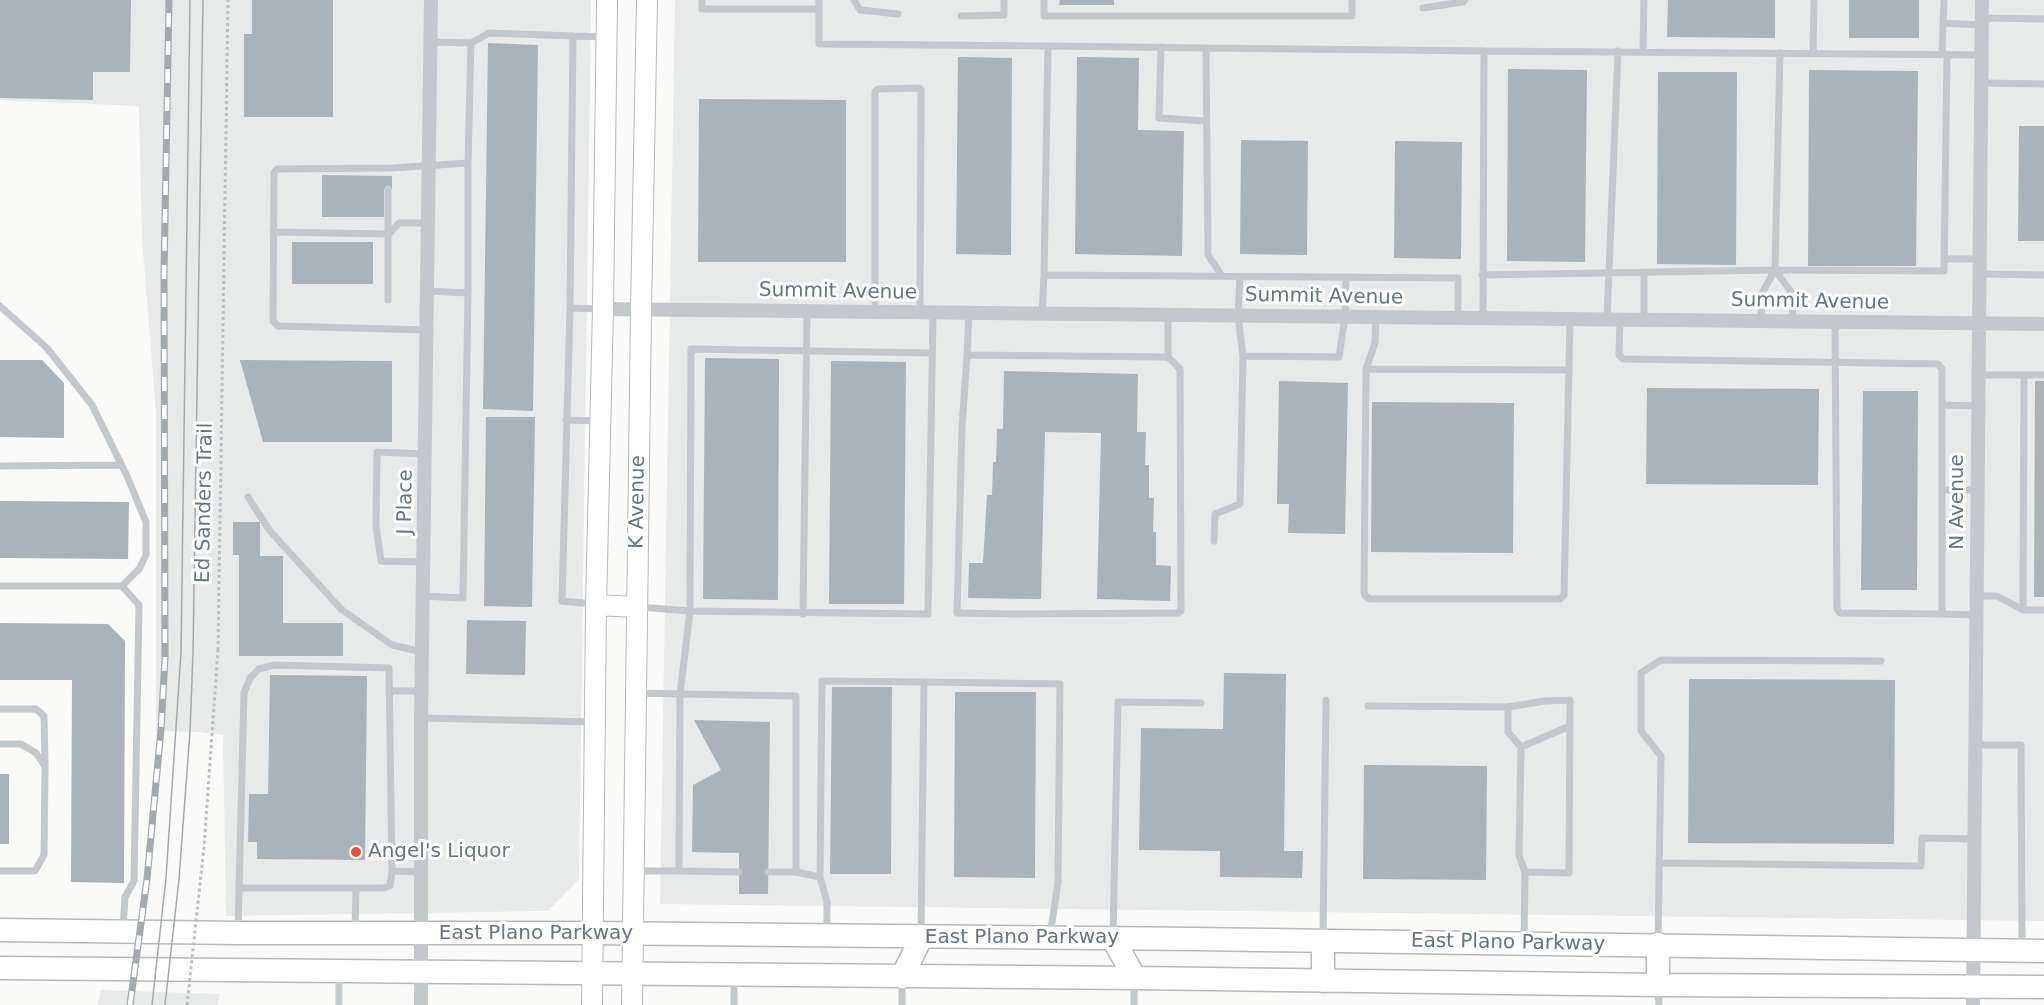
<!DOCTYPE html>
<html>
<head>
<meta charset="utf-8">
<style>
	body { margin:0 }
	canvas { display:block; background:#fafaf8 }
</style>
</head>
<body>
<canvas width="2044" height="1005"></canvas>
<script>
const c = document.querySelector('canvas').getContext('2d');
c.lineJoin = 'round';
function paint(path, color) {
  c.fillStyle = color;
  c.fill(path, 'evenodd');
}
function poly(rows) {
  const path = new Path2D();
  for (const r of rows) {
    path.moveTo(r[0], r[1]);
    for (let i = 2; i < r.length; i += 2) path.lineTo(r[i], r[i + 1]);
  }
  return path;
}
function stroke(path, color, width, dash) {
  c.strokeStyle = color;
  c.lineWidth = width;
  c.lineCap = dash ? 'butt' : 'round';
  c.setLineDash(dash || []);
  c.stroke(path);
}
function write(font, color, halo, rows, align = 'center') {
  c.font = font + ' "DejaVu Sans",sans-serif';
  c.lineWidth = 6;
  c.setLineDash([]);
  c.textBaseline = 'middle';
  c.strokeStyle = halo;
  c.fillStyle = color;
  for (const [text, x, y, turn = 0] of rows) {
    c.save();
    c.translate(x, y);
    c.rotate((+turn || 0) * Math.PI / 180);
    c.textAlign = isNaN(turn) ? turn : align;
    if (halo) c.strokeText(text, 0, 0);
    c.fillText(text, 0, 0);
    c.restore();
  }
}
paint(poly([
	[0,0,591,0,579,879,548,911,226,916,223,735,198,732,156,731,156,412,142,238,139,106,0,100],
	[675,0,2044,0,2044,921,660,904],
	[101,990,220,994,218,1005,98,1005]
]), '#e8e9e9');
paint(poly([
	[0,0,131,0,130,72,93,72,93,100,0,98],
	[252,0,333,0,333,117,244,117,244,34,252,34],
	[1060,0,1114,0,1114,5,1059,5],
	[1668,0,1775,0,1775,38,1667,37],
	[1849,0,1919,0,1919,38,1849,38],
	[488,43,538,45,533,411,483,409],
	[958,57,1012,58,1011,255,956,254],
	[1077,57,1139,58,1138,130,1184,131,1182,256,1075,254],
	[1508,69,1587,70,1585,262,1507,261],
	[1809,70,1918,71,1916,266,1808,266],
	[1658,72,1737,72,1736,265,1657,264],
	[699,99,846,100,846,262,698,262],
	[2019,126,2044,126,2044,241,2018,241],
	[1241,140,1308,141,1307,255,1240,254],
	[1395,141,1462,142,1461,259,1394,258],
	[322,175,392,176,392,189,384,189,384,217,322,217],
	[292,242,373,242,373,284,292,284],
	[705,358,779,359,778,600,703,599],
	[0,360,42,360,64,383,64,438,0,437],
	[240,360,392,361,392,442,263,442],
	[831,361,906,362,904,604,829,604],
	[1004,371,1138,374,1137,432,1146,432,1145,465,1149,465,1149,498,1154,498,1153,532,1156,532,1156,565,1171,566,1170,601,1097,599,1101,433,1045,432,1041,599,968,598,969,563,983,563,987,495,992,495,993,462,996,462,997,429,1003,429],
	[1279,381,1348,383,1345,534,1288,533,1289,504,1277,504],
	[2035,381,2044,381,2044,597,2034,597],
	[1647,388,1819,389,1818,485,1646,484],
	[1863,391,1918,391,1917,590,1861,590],
	[1372,402,1514,403,1513,553,1371,552],
	[486,417,535,417,532,607,484,606],
	[0,501,129,502,128,559,0,558],
	[233,522,260,522,260,556,283,556,283,623,343,623,343,656,239,656,239,555,233,555],
	[467,620,526,621,525,675,466,674],
	[0,623,108,624,125,641,124,883,71,882,72,680,0,680],
	[1224,673,1286,674,1284,851,1303,851,1302,878,1220,877,1220,851,1139,850,1141,728,1223,729],
	[270,675,367,676,365,860,257,859,257,842,248,842,249,794,268,794],
	[1689,679,1895,680,1894,844,1688,843],
	[832,687,892,687,891,874,830,874],
	[955,692,1036,692,1035,878,954,877],
	[694,720,770,722,768,894,739,894,739,853,692,852,693,785,721,770],
	[1364,765,1487,766,1486,880,1363,879],
	[0,774,9,774,9,844,0,844]
]), '#aab3b9');
const secondary = poly([
	[596,605,637,607],
	[592,1005,596,605,603,309,607,0],
	[632,1005,641,310,647,0]
]);
const primary = poly([
	[0,930,238,933,593,933,1194,939,2044,951],
	[1113,939,1135,978],
	[0,968,1135,978,1658,985,2044,987],
	[902,977,921,938],
	[1323,981,1323,941],
	[1658,985,1658,944]
]);
stroke(secondary, '#b3babf', 22);
stroke(primary, '#b5babe', 25);
stroke(poly([
	[218,650,228,0]
]), '#bbbfc2', 3, [3, 3]);
stroke(poly([
	[702,0,702,9,819,9,819,0],
	[854,0,860,10,898,14],
	[1044,0,1044,16,1352,16,1352,0],
	[1423,8,1463,2,1465,0],
	[819,9,819,44,1048,46],
	[961,16,1004,15,1004,0],
	[1982,18,2044,19],
	[1943,23,1982,25],
	[471,43,489,33,573,36],
	[1161,47,1159,118,1206,121],
	[1643,51,1644,0],
	[1813,54,1814,0],
	[1942,54,1944,0],
	[1981,83,2044,84],
	[273,232,389,234,399,223,428,223],
	[1944,259,1979,259],
	[1775,270,1792,293,1793,321],
	[1644,272,1644,320],
	[1979,274,2044,275],
	[1044,275,1048,46,1206,48],
	[1482,275,1775,270,1944,271,1947,54],
	[1222,276,1208,255,1206,48,1484,51],
	[1240,277,1238,316,1243,356,1339,357,1345,317,1346,277],
	[427,291,468,293],
	[388,300,388,189],
	[0,306,47,348,92,405,127,476,146,522,146,555,139,569,122,586,0,586],
	[570,308,600,309],
	[875,312,875,92,878,89,919,88,921,90,920,313],
	[969,313,967,355,1168,357,1168,315],
	[1042,314,1044,275,1458,278,1458,318],
	[1376,317,1375,343,1366,369,1364,590,1365,596,1370,599,1560,599,1564,595,1570,319],
	[1483,318,1484,51,1982,55],
	[1607,319,1618,51],
	[1620,319,1619,355,1623,359,1938,364,1942,369,1942,614,1976,615],
	[1761,321,1762,293,1775,270,1780,53],
	[1835,322,1837,609,1840,613,1942,614],
	[428,330,278,326,273,321,274,173,277,169,393,168,468,163],
	[967,355,962,427,957,613,1014,614,1178,613,1181,611,1180,369,1168,357],
	[1366,369,1569,370],
	[1978,375,2044,375],
	[1942,405,1978,406],
	[566,420,600,421],
	[0,466,121,465],
	[1942,490,1978,490],
	[248,497,270,531,341,609,392,645,422,652],
	[1214,541,1215,514,1240,504,1243,356],
	[424,562,381,561,376,526,377,452,426,454],
	[122,586,139,605,134,881,125,897,123,929],
	[423,596,463,598,468,293,468,163,471,43,430,42],
	[1977,596,1997,596,2023,610,2044,610],
	[593,604,562,601,570,308,573,36,605,37],
	[639,607,690,611,928,614,933,313],
	[2023,610,2024,375],
	[803,614,807,312],
	[389,691,422,691],
	[1368,706,1508,707,1545,701,1570,700,1569,873,1525,872],
	[1508,707,1508,732,1521,747],
	[0,709,36,709,44,716,45,766],
	[421,718,593,722],
	[0,744,21,744,36,753,45,766,44,855,35,871,0,871],
	[1976,745,2021,745,2022,946],
	[1660,863,1921,866,1922,838,1974,839],
	[392,871,420,872],
	[637,871,679,871,680,694,638,693],
	[679,871,739,872],
	[768,872,796,872,820,877],
	[796,872,796,696,680,694,690,611,691,349,932,353],
	[355,930,356,888],
	[238,931,244,693,250,678,259,669,274,665,389,668,392,871,390,886,383,888,239,888],
	[827,932,827,902,820,877,822,681,924,682],
	[921,933,924,682,1060,684,1058,882,1050,936],
	[1113,936,1118,702,1201,703],
	[1323,938,1326,700],
	[1524,940,1525,872,1519,855,1521,747,1570,726],
	[1658,941,1661,756,1641,731,1641,673,1661,660,1881,661],
	[339,974,339,1005],
	[1658,987,1659,1005],
	[734,1005,734,978],
	[902,1005,902,980],
	[1134,1005,1134,981]
]), '#c3c8cc', 7);
stroke(poly([
	[603,309,2044,324],
	[421,1005,421,718,431,0],
	[1973,1005,1982,0]
]), '#c3c8cc', 14);
stroke(secondary, '#fff', 20);
stroke(primary, '#fff', 22);
stroke(poly([
	[152,1005,166,878,181,652,190,0],
	[165,1005,179,879,190,731,193,653,203,0]
]), '#a2aab0', 1.5);
const rail = poly([
	[130,1005,147,879,161,729,165,658,164,273,169,0]
]);
stroke(rail, '#a2aab0', 7);
stroke(rail, '#fff', 4.5, [14]);
stroke(poly([
	[187,1005,204,847,218,650]
]), '#bbbfc2', 3, [3, 3]);
for (const [x, y, r, color] of [
	[356,852,6,"#e4572e"]
]) {
  const dot = new Path2D();
  dot.arc(x, y, r, 0, 2 * Math.PI);
  c.fillStyle = color;
  c.fill(dot);
  stroke(dot, '#fff', 2);
}
write('20px', '#657683', '#fff', [
	["Summit Avenue",838,292,1],
	["Summit Avenue",1324,297,1],
	["Summit Avenue",1810,302,1],
	["J Place",406,502,-89],
	["K Avenue",638,502,-89],
	["N Avenue",1958,502,-90],
	["Ed Sanders Trail",205,503,-89],
	["East Plano Parkway",536,934],
	["East Plano Parkway",1022,938],
	["East Plano Parkway",1508,943,1]
]);
write('20px', '#657683', '#fff', [
	["Angel's Liquor",368,852]
], 'left');
</script>
</body>
</html>
